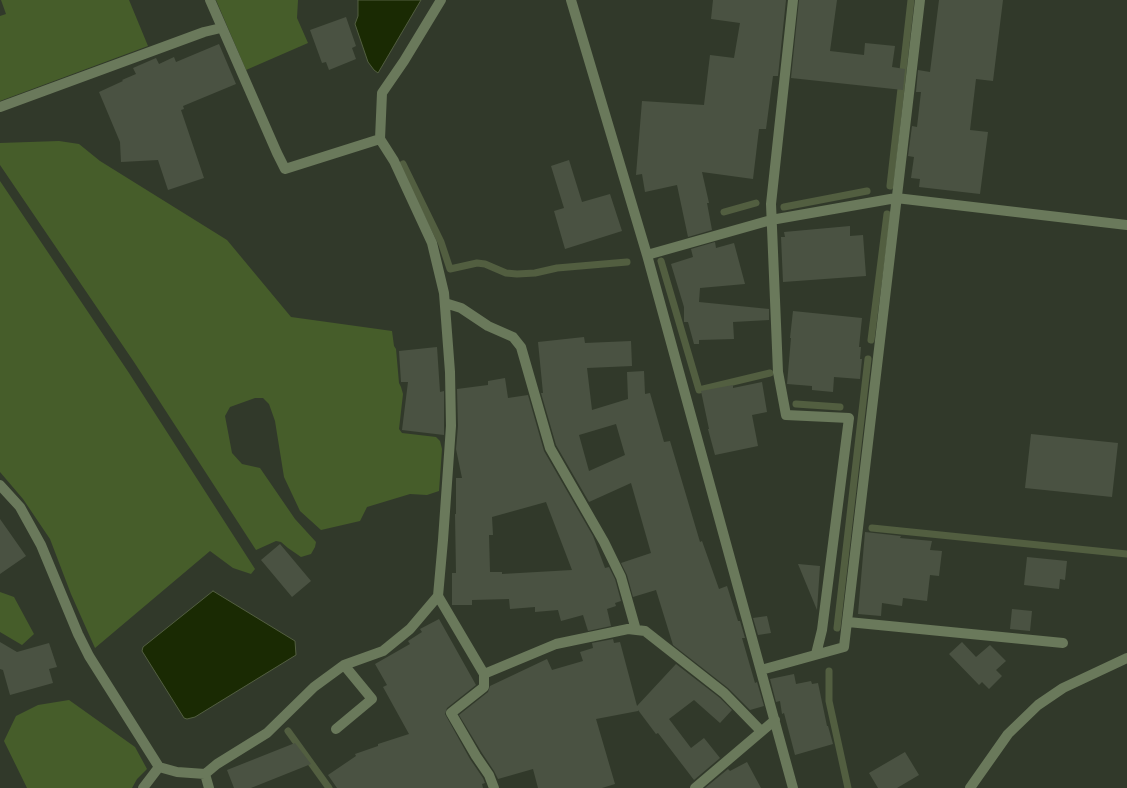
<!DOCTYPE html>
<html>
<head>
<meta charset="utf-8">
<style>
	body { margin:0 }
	canvas { display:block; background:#31392a }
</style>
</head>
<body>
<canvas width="1127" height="788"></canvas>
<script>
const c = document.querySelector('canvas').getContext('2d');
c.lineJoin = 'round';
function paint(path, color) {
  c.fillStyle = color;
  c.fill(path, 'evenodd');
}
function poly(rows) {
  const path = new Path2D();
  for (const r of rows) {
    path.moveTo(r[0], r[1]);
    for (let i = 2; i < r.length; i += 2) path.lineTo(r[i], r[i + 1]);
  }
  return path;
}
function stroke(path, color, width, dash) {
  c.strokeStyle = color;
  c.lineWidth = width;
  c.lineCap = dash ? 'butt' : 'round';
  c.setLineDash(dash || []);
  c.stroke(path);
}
paint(poly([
	[1,0,129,0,148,46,0,101,0,16,6,14],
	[216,0,298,0,297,18,308,43,246,70],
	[59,141,79,144,100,161,227,240,291,317,392,331,394,346,396,349,399,383,401,387,403,394,399,429,402,433,436,437,440,441,442,449,439,491,427,495,410,494,367,507,360,521,321,530,300,511,284,477,275,421,269,404,263,398,255,398,230,407,225,416,232,453,242,464,260,468,295,519,316,542,315,547,311,554,301,557,288,548,281,542,276,541,256,550,134,362,0,165,0,143],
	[0,181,129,373,255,569,251,574,233,568,210,551,95,648,71,594,50,539,23,499,0,472],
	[0,592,14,597,34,634,22,645,0,632],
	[69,700,135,747,147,769,137,779,132,788,27,788,4,741,16,716,38,705]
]), '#465d2a');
const water = poly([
	[358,0,421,0,378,73,374,70,368,62,355,24,358,16,358,0],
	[213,591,295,641,296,655,195,717,187,719,184,718,142,651,143,647,213,591]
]);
paint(water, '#1a2a03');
stroke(water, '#525e40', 1);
stroke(poly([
	[403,164,441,242,450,269,477,263,485,264,506,273,517,274,535,273,557,268,627,262],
	[890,186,911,0],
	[784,207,867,191],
	[724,212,756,203],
	[661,261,699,390,770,373],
	[871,340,887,214],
	[796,404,840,407],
	[872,528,1127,554],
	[837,628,868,359],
	[829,671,829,701,848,788],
	[288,731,329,788]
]), '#525e40', 7);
paint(poly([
	[713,0,786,0,778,76,773,76,766,129,759,129,753,179,702,172,709,203,707,203,712,230,688,237,677,185,645,192,642,174,636,175,642,101,704,105,710,55,734,58,740,23,711,19],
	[799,0,837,0,830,51,864,55,865,43,895,46,892,67,905,69,903,90,791,78],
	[939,0,1003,0,993,81,976,79,970,130,988,132,980,194,919,187,920,179,911,178,914,157,908,156,912,126,917,127,921,92,916,92,918,70,930,72],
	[346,17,356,46,352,48,356,59,329,70,326,62,322,63,310,30],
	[219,44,236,84,183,106,184,109,181,110,204,178,168,190,158,160,121,162,120,142,99,92,123,81,122,80,136,74,133,68,156,58,159,64,174,57,176,62],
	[569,160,582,202,610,194,622,231,565,249,554,211,564,208,551,166],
	[850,226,850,236,863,235,866,276,783,282,781,237,785,237,784,232],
	[715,242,716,248,734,243,745,284,700,288,699,302,769,309,769,320,733,322,734,339,699,340,699,344,694,344,688,322,684,322,684,307,671,264,693,257,691,249],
	[793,311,862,318,859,347,861,347,860,359,862,359,860,379,834,377,833,392,812,390,812,386,787,384,791,338,790,338],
	[584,337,585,343,631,341,632,366,587,368,592,410,628,399,627,372,644,371,645,394,650,393,664,442,670,441,700,542,702,541,719,589,727,586,738,621,740,621,745,638,742,638,755,683,757,682,764,706,750,710,728,688,673,645,656,590,633,597,627,575,621,563,651,553,631,483,589,502,556,445,541,393,543,393,538,342],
	[616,424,625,455,589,471,579,435],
	[437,347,440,392,444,391,444,435,402,430,408,382,401,382,399,351],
	[505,378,508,398,528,395,544,451,593,536,605,568,609,567,615,579,621,601,615,603,616,606,607,609,611,626,588,631,583,615,561,621,558,610,535,612,535,607,510,609,509,599,472,600,472,605,452,605,452,573,456,573,455,514,456,514,456,478,462,478,456,449,458,426,457,389,488,385,488,381],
	[546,502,572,570,502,574,502,572,490,572,489,535,493,535,492,517],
	[762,382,767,412,752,415,758,446,715,455,708,429,709,429,701,391,733,385,733,388],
	[1031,434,1118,443,1112,497,1025,488],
	[0,519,26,556,0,574],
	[865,532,901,536,900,538,932,541,930,550,942,551,939,576,930,575,927,601,903,598,902,606,882,603,881,616,858,614],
	[280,544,311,581,292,597,261,560],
	[1027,557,1067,561,1065,580,1060,579,1059,589,1024,585],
	[798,564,820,566,817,610],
	[1012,609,1032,611,1030,631,1010,629],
	[767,616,771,633,758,635,753,618],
	[439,619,476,685,447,708,445,714,470,759,483,778,485,783,482,784,483,788,337,788,328,775,356,756,355,754,378,746,378,744,409,734,383,687,387,685,375,664,410,644,408,641,422,632,420,629],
	[613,639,614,643,620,642,637,706,676,664,720,698,732,710,720,723,694,700,669,719,691,748,704,738,720,758,694,780,658,733,656,734,638,710,638,711,596,719,615,784,602,788,538,788,533,769,498,779,494,771,482,753,459,715,488,692,490,686,547,659,552,670,583,661,580,652,593,648,592,643],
	[0,642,17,652,49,643,57,667,49,669,53,683,10,695,3,670,0,669],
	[962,642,976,657,990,645,1006,661,996,670,1002,676,989,689,982,682,979,685,949,654],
	[794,674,796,684,811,681,812,684,818,683,827,726,828,726,833,744,795,755,784,713,782,714,780,701,776,702,770,679],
	[295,743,311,764,251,788,234,788,227,770],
	[905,752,919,775,897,788,878,788,869,773],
	[747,762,761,788,705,788,728,769,730,771]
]), '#4a5242');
stroke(poly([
	[210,0,277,153,285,169,380,139],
	[571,0,647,255,793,788],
	[793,0,771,204,778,372,786,415,849,418,822,630,816,654],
	[0,107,204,32,221,28],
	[647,255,771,220,896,198,1127,225],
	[445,303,461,308,488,326,513,337,521,347,550,448,604,542,621,577,636,630],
	[0,485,20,507,41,545,78,634,89,656,159,767,177,772,205,774,217,764,267,733,314,687,344,665,383,651,410,629,438,596,443,540,451,426,450,372,444,293,432,243,394,161,380,139,382,93,404,61,441,0],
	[438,596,484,674,556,644,628,629,645,631,724,693,761,731],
	[848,622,1063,643],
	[761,670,844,647,920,0],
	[484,674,484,687,451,713,476,756,489,775,494,788],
	[336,729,372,699,344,665],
	[205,774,209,788],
	[143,788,159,767],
	[695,788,775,720],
	[970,788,1008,734,1038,705,1063,688,1127,658]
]), '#6a795b', 10);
</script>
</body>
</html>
